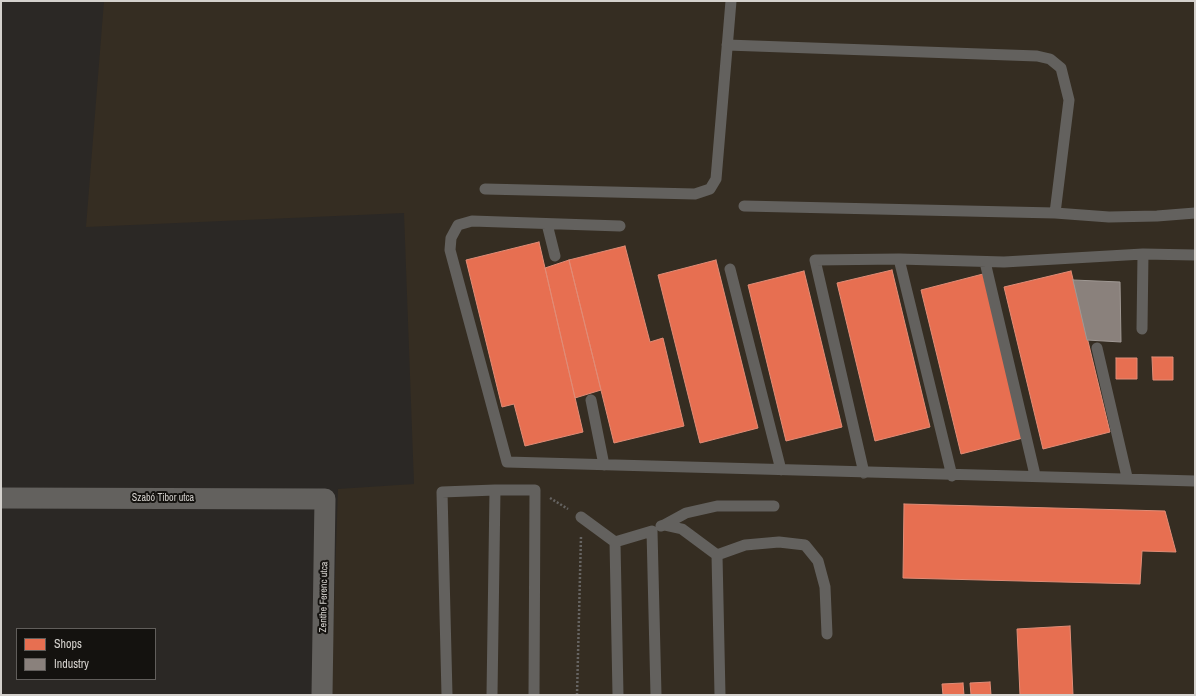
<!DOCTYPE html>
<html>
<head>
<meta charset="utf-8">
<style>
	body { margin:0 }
	#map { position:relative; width:1196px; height:696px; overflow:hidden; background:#2b2825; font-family:"Archivo Narrow",sans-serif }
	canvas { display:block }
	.frame { position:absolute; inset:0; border:2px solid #d4d1cd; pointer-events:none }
	.legend { position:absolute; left:16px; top:628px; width:140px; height:52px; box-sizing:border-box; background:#14120f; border:1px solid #615e5b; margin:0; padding:5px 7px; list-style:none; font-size:12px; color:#d4d1cd }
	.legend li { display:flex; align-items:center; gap:8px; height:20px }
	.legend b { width:20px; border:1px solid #615e5b }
</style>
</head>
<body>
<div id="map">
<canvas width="1196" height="696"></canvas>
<div class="frame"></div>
<ul class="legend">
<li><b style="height:11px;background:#e76f51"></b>Shops</li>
<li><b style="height:11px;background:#8a817c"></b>Industry</li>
</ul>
</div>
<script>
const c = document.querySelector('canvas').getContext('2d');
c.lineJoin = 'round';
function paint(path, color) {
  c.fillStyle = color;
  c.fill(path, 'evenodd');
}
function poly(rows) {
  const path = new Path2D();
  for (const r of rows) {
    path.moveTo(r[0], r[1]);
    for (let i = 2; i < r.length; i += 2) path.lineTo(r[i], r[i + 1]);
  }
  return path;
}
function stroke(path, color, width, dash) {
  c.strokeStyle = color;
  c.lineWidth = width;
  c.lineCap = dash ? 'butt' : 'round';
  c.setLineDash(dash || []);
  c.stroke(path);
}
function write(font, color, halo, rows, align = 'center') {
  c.font = font + ' "Archivo Narrow",sans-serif';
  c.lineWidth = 4;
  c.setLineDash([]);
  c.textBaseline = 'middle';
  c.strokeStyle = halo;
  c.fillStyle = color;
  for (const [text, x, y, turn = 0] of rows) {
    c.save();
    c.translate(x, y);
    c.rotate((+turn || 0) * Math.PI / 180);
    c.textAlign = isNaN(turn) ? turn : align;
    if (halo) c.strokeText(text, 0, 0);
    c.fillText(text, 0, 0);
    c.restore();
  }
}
paint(poly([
	[104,1,1195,1,1195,695,331,695,338,489,414,484,404,213,86,227]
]), '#352d22');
const shops = poly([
	[539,242,583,432,525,446,514,404,502,407,466,260,539,242],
	[625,246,650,342,663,338,684,426,614,443,569,260,625,246],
	[569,260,601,390,575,398,545,268,569,260],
	[716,260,758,428,700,443,658,275,716,260],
	[892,270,930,427,875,441,837,283,892,270],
	[804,271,842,427,786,441,748,285,804,271],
	[1071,271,1110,432,1043,449,1004,287,1071,271],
	[983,274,1023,438,961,454,921,290,983,274],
	[1152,357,1173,357,1173,380,1153,380,1152,357],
	[1116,358,1137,358,1137,379,1116,379,1116,358],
	[904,504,1165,511,1176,552,1142,551,1140,584,903,578,904,504],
	[1070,626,1073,695,1020,695,1017,629,1070,626],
	[990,682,991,695,971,695,970,683,990,682],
	[963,683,964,695,943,695,942,684,963,683]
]);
paint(shops, '#e76f51');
stroke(shops, '#e18c76', 1);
const industry = poly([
	[1073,280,1120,282,1121,342,1087,340,1073,280]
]);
paint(industry, '#8a817c');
stroke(industry, '#a09994', 1);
stroke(poly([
	[550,498,568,509],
	[577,695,581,536]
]), '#666462', 2.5, [2, 2]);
stroke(poly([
	[727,45,1037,56,1050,59,1061,68,1069,100,1055,213,744,206],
	[485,189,695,194,710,189,716,179,731,1],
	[1055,213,1109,217,1157,216,1195,213],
	[547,224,555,256],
	[620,226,472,221,458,225,451,238,450,250,507,462,1195,481],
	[899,259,952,476],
	[985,262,1035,475],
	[730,269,781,470],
	[1142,329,1143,254],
	[1097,348,1127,477],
	[591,400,604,465],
	[864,473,815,260,899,259,1004,262,1143,254,1195,255],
	[495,490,535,490,534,695],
	[581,517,615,542,618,695],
	[664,525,686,513,717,506,774,506],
	[661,526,664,525,682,529,717,555],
	[615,542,652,531,656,695],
	[447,695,442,492,495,490,492,695],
	[720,695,717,555,745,545,779,542,805,545,818,561,825,587,827,634]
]), '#63615e', 11);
stroke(poly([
	[1,498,325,499,322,695]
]), '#63615e', 21);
write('10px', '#d4d1cd', '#14120f', [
	["Szabó Tibor utca",163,498],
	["Zenthe Ferenc utca",324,597,-89]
]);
</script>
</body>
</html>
